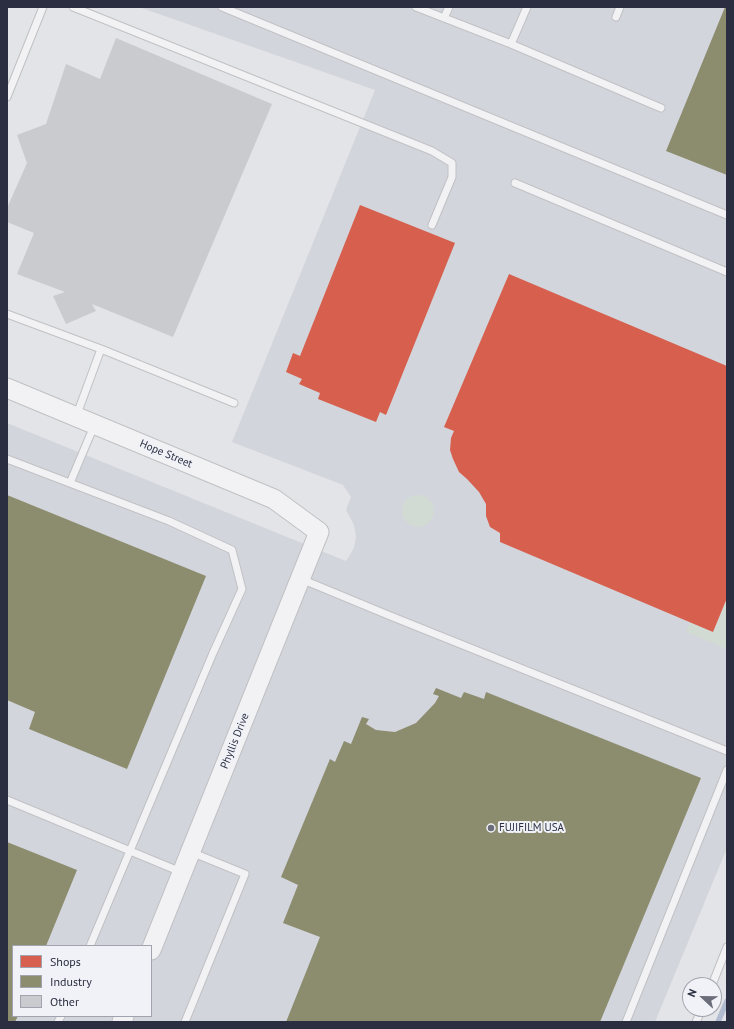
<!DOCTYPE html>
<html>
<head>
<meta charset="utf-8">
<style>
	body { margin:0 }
	#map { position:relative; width:734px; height:1029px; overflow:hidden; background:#e3e4e7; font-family:"PT Sans",sans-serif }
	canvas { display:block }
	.frame { position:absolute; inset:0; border:8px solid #2a2e40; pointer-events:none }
	.legend { position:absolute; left:12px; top:945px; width:140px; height:72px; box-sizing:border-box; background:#f0f2f7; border:1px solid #a1a4ae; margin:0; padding:5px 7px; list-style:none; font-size:12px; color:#2a2e40 }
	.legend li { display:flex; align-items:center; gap:8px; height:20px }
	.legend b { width:20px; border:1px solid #a1a4ae }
	.north { position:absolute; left:682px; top:977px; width:40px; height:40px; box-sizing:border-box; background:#f0f2f7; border:1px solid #a1a4ae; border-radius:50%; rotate:292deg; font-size:11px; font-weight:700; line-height:16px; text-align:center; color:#2a2e40 }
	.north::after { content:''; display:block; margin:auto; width:14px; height:18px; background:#6b6e7a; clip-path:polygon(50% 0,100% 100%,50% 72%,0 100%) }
</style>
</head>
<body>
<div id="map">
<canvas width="734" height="1029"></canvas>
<div class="frame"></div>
<ul class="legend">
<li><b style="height:11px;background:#d6604d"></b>Shops</li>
<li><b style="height:11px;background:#8c8c6e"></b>Industry</li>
<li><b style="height:11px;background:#cacbcf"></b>Other</li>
</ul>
<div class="north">N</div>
</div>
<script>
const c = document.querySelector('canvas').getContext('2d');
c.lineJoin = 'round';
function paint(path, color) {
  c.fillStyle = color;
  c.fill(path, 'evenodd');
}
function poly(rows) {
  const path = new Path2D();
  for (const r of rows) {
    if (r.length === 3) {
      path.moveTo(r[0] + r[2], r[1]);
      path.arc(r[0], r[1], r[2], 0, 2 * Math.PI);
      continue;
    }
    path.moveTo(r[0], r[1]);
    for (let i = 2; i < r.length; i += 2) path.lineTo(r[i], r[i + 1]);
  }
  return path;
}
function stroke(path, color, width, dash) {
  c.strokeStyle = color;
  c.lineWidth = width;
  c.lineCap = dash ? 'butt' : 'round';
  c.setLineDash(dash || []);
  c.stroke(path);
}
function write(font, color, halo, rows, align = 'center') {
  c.font = font + ' "PT Sans",sans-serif';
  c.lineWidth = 4;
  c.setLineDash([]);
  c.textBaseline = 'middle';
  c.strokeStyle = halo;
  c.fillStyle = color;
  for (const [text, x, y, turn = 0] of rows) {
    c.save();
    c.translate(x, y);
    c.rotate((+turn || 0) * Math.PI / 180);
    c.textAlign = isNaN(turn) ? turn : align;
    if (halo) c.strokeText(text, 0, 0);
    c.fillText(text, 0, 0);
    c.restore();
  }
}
paint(poly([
	[139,7,727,7,727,848,655,1022,7,1022,7,423,346,561,354,548,356,537,354,525,346,510,351,497,343,485,232,442,375,90],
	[13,946,151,946,151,1016,13,1016]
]), '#d3d5dc');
paint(poly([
	[418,511,16],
	[727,598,727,649,686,632,690,622,713,632]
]), '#d2dbd3');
paint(poly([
	[360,205,455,243,386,415,380,412,376,422,318,399,320,393,299,384,302,379,286,372,293,353,300,356],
	[509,274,727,366,727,598,713,632,500,542,500,533,490,527,486,516,486,504,479,492,467,479,459,472,453,459,450,450,451,438,454,431,444,427]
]), '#d6604d');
paint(poly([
	[725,7,727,7,727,175,666,151],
	[7,495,206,576,127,769,29,729,35,712,7,700],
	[436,688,461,698,464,692,484,699,486,692,701,778,600,1022,286,1022,320,937,283,923,298,885,281,877,330,759,335,762,344,741,351,744,362,717,369,719,366,724,376,730,395,732,416,723,435,703,439,696,433,694],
	[7,842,77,870,46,946,13,946,13,1016,18,1016,15,1022,7,1022]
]), '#8c8c6e');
stroke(poly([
	[718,1022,727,1001]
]), '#b2bcd1', 5.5);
paint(poly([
	[116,38,272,104,173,337,92,304,96,311,66,324,53,296,65,292,17,274,34,233,7,222,7,208,27,163,17,135,46,124,66,64,100,79]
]), '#cacbcf');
const service = poly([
	[73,7,432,151,452,163,452,177,432,225],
	[222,7,727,215],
	[416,7,511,44],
	[527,7,511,44,661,108],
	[616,17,620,7],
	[444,18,449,7],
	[7,97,43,7],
	[515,183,727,272],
	[7,314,101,349,234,403],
	[76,417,101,349],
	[7,459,169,521,232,550,242,589,213,653,90,946],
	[70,483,94,426],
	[301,579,388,615,727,751],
	[7,800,181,872],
	[712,985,727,947],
	[58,1022,61,1016],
	[185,1022,245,874,191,852],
	[626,1022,727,770],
	[696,1022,702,1009]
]);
const tertiary = poly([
	[7,388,274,499,319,532,151,950],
	[122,1022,124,1016]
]);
stroke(service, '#c0c1c4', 9);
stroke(tertiary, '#c0c1c4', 21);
stroke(service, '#f2f2f4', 7);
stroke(tertiary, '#f2f2f4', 19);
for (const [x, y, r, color] of [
	[491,828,4,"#6b6e7a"]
]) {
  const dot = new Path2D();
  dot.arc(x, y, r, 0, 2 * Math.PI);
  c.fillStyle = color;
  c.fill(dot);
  stroke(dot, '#f0f2f7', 1.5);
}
write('11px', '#2a2e40', '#f0f2f7', [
	["Hope Street",166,454,23],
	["Phyllis Drive",235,741,-68]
]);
write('11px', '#2a2e40', '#f0f2f7', [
	["FUJIFILM USA",499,828]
], 'left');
</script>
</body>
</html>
